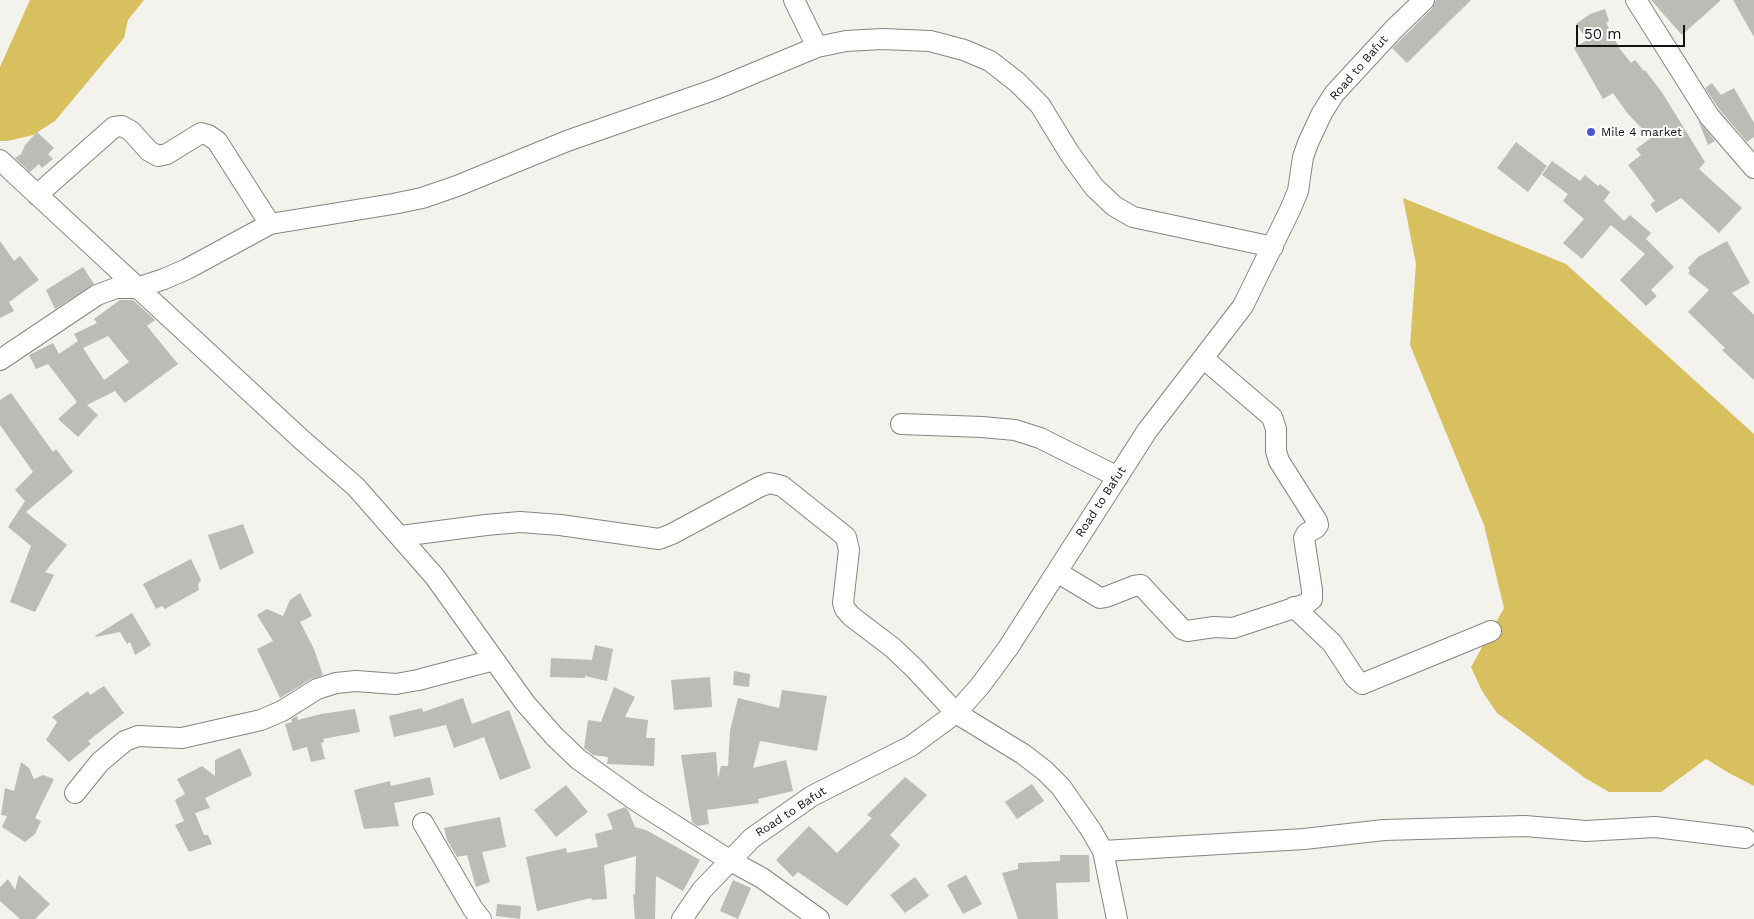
<!DOCTYPE html>
<html>
<head>
<meta charset="utf-8">
<style>
	body { margin:0 }
	#map { position:relative; width:1754px; height:919px; overflow:hidden; background:#f3f2ed; font-family:"Work Sans",sans-serif }
	canvas { display:block }
	.scale { position:absolute; left:1576px; top:25px; width:109px; height:22px; box-sizing:border-box; border:2px solid #141312; border-top:0; padding-left:6px; font-size:15px; line-height:18px; white-space:nowrap; color:#141312; -webkit-text-stroke:4px #fff; paint-order:stroke }
</style>
</head>
<body>
<div id="map">
<canvas width="1754" height="919"></canvas>
<div class="scale">50 m</div>
</div>
<script>
const c = document.querySelector('canvas').getContext('2d');
c.lineJoin = 'round';
function paint(path, color) {
  c.fillStyle = color;
  c.fill(path, 'evenodd');
}
function poly(rows) {
  const path = new Path2D();
  for (const r of rows) {
    path.moveTo(r[0], r[1]);
    for (let i = 2; i < r.length; i += 2) path.lineTo(r[i], r[i + 1]);
  }
  return path;
}
function stroke(path, color, width, dash) {
  c.strokeStyle = color;
  c.lineWidth = width;
  c.lineCap = dash ? 'butt' : 'round';
  c.setLineDash(dash || []);
  c.stroke(path);
}
function write(font, color, halo, rows, align = 'center') {
  c.font = font + ' "Work Sans",sans-serif';
  c.lineWidth = 4;
  c.setLineDash([]);
  c.textBaseline = 'middle';
  c.strokeStyle = halo;
  c.fillStyle = color;
  for (const [text, x, y, turn = 0] of rows) {
    c.save();
    c.translate(x, y);
    c.rotate((+turn || 0) * Math.PI / 180);
    c.textAlign = isNaN(turn) ? turn : align;
    if (halo) c.strokeText(text, 0, 0);
    c.fillText(text, 0, 0);
    c.restore();
  }
}
paint(poly([
	[30,0,144,0,128,20,124,38,55,121,33,135,8,141,0,141,0,67],
	[1403,198,1566,264,1754,434,1754,786,1729,773,1706,759,1661,792,1609,792,1585,778,1497,713,1482,691,1471,667,1504,608,1484,525,1410,345,1416,264]
]), '#d8c05e');
paint(poly([
	[1436,0,1471,0,1407,63,1392,48,1432,9],
	[1651,0,1721,0,1682,35],
	[1733,0,1754,0,1754,37],
	[1605,9,1609,21,1606,23,1620,49,1631,63,1635,60,1644,71,1645,70,1661,91,1705,162,1699,169,1742,208,1719,233,1681,198,1656,213,1650,204,1655,201,1628,165,1641,155,1636,149,1651,138,1628,114,1613,93,1603,99,1574,48,1587,40,1576,24,1590,14],
	[1712,83,1721,95,1734,88,1754,123,1754,137,1747,142,1719,109,1705,88],
	[1698,120,1715,141,1708,145],
	[37,132,54,148,48,154,53,159,42,168,39,164,30,172,15,158,21,154,25,145],
	[1516,142,1547,166,1528,192,1497,168],
	[1552,161,1580,181,1585,175,1598,186,1600,184,1610,192,1604,201,1624,221,1630,215,1651,233,1646,239,1674,267,1651,290,1657,296,1646,306,1620,280,1645,254,1611,225,1582,259,1563,243,1584,219,1563,201,1568,194,1542,175],
	[0,241,14,261,20,256,39,280,9,302,14,311,0,318],
	[1727,241,1750,283,1732,293,1754,315,1754,380,1722,350,1725,348,1688,312,1709,290,1688,273,1690,271,1688,268,1698,257],
	[83,267,94,284,55,309,46,290],
	[120,300,133,300,155,320,147,326,178,364,125,403,115,391,87,405,98,415,78,437,58,419,77,402,48,364,36,369,29,355,53,343,59,354,78,341,74,334,97,323,94,319],
	[108,336,129,362,104,380,83,348],
	[11,393,53,452,56,449,73,472,26,512,67,545,45,572,54,575,35,612,10,602,31,546,8,527,25,501,15,490,33,472,0,425,0,400],
	[243,524,254,553,220,570,208,535],
	[191,559,201,580,198,585,199,590,165,609,162,606,156,609,143,584],
	[300,593,312,616,300,622,314,649,323,675,311,679,280,698,257,649,273,641,257,615,267,609,283,616,290,600],
	[132,613,151,645,135,655,130,642,127,644,120,632,96,637,95,636],
	[595,645,613,649,607,681,585,676,585,678,550,677,551,658,592,660],
	[734,671,750,674,749,687,733,685],
	[710,677,712,707,674,710,671,680],
	[104,686,124,713,88,741,91,744,69,762,46,740,57,722,52,717,88,691,90,695],
	[614,687,635,697,625,717,648,720,646,738,655,738,654,766,607,764,608,757,593,755,584,748,588,720,601,722],
	[782,690,827,696,817,751,760,741,753,768,786,760,793,791,758,799,759,803,707,810,709,824,697,826,692,822,681,755,716,752,718,778,721,766,728,766,730,731,738,698,779,708],
	[463,698,472,724,509,710,531,768,500,780,484,737,454,748,446,725,394,737,389,716,422,708,423,712],
	[355,709,360,732,323,739,324,742,321,743,325,759,311,762,307,747,293,751,285,724,292,722,291,719,297,716,298,720,321,714],
	[240,748,252,775,205,798,210,808,195,813,204,835,208,835,212,844,189,852,175,825,184,821,175,800,185,794,177,779,202,766,215,776,215,760],
	[21,762,29,768,34,779,43,775,54,779,35,818,41,821,35,834,25,842,2,827,7,816,1,815,5,788,14,791],
	[430,777,434,795,394,803,399,826,364,829,354,790,390,781,391,786],
	[905,777,927,795,890,835,900,845,847,906,798,872,793,877,776,860,809,826,837,853,872,818,867,815],
	[1032,784,1044,801,1017,819,1005,802],
	[566,785,588,812,556,837,534,810],
	[625,807,628,810,635,827,646,830,700,860,683,891,656,876,655,919,635,919,633,894,635,895,636,856,604,865,607,899,592,900,591,898,537,911,526,857,566,848,567,853,598,847,595,834,613,829,607,814],
	[500,817,506,847,482,852,490,882,476,887,467,855,457,857,447,840,444,828],
	[1060,855,1089,855,1090,882,1056,883,1058,919,1018,919,1002,873,1018,869,1018,863,1060,861],
	[19,875,50,904,35,919,20,919,0,901,0,887,8,879,15,890],
	[966,875,982,904,963,914,947,885],
	[915,877,929,896,905,913,890,895],
	[733,880,751,888,738,919,720,911],
	[497,904,521,906,520,919,496,916]
]), '#bcbbb5');
const minor = poly([
	[794,0,817,47],
	[1636,0,1709,116,1754,168],
	[0,160,302,440,356,487,435,577,525,703,554,736,578,759,638,802,729,860,762,878,819,919],
	[37,195,114,127,122,126,131,131,149,151,158,156,167,154,201,133,208,135,217,141,270,224],
	[0,360,97,295,116,288,137,288,164,279,187,269,270,224,393,204,422,198,457,186,567,141,716,89,817,47,846,41,882,39,930,41,964,50,990,61,1017,82,1040,105,1070,154,1094,187,1114,206,1133,217,1273,247],
	[901,424,982,427,1015,430,1040,438,1118,477],
	[401,536,486,525,520,522,560,525,659,539,672,534,759,487,769,483,782,486,846,537,849,550,843,603,845,609,851,616,893,648,914,668,956,713,1023,754,1045,771,1061,787,1091,830,1103,851,1117,919],
	[1057,572,1100,598,1106,597,1134,586,1141,585,1182,629,1187,631,1214,627,1233,628,1306,604,1312,599,1312,590,1304,538,1307,533,1316,528,1318,525,1317,521,1279,461,1276,451,1276,429,1272,417,1203,358],
	[1294,607,1332,643,1355,678,1362,684,1491,631],
	[75,793,100,762,125,741,138,736,182,738,261,720,282,711,317,689,336,683,356,681,396,684,418,680,494,660],
	[423,823,473,909,481,919],
	[1103,851,1304,839,1384,830,1525,826,1586,831,1655,827,1745,838],
	[682,919,702,890,752,838,812,796,911,746,956,713,980,686,1008,648,1147,431,1243,306,1290,210,1298,191,1303,157,1308,143,1322,113,1334,94,1394,29,1424,0]
]);
stroke(minor, '#878580', 22);
stroke(minor, '#fff', 20);
for (const [x, y, r, color] of [
	[1591,132,5,"#4f56cd"]
]) {
  const dot = new Path2D();
  dot.arc(x, y, r, 0, 2 * Math.PI);
  c.fillStyle = color;
  c.fill(dot);
  stroke(dot, '#fff', 2);
}
write('12px', '#141312', '#fff', [
	["Road to Bafut",1359,68,-49],
	["Road to Bafut",1101,502,-57],
	["Road to Bafut",791,812,-33]
]);
write('12px', '#141312', '#fff', [
	["Mile 4 market",1601,132]
], 'left');
</script>
</body>
</html>
